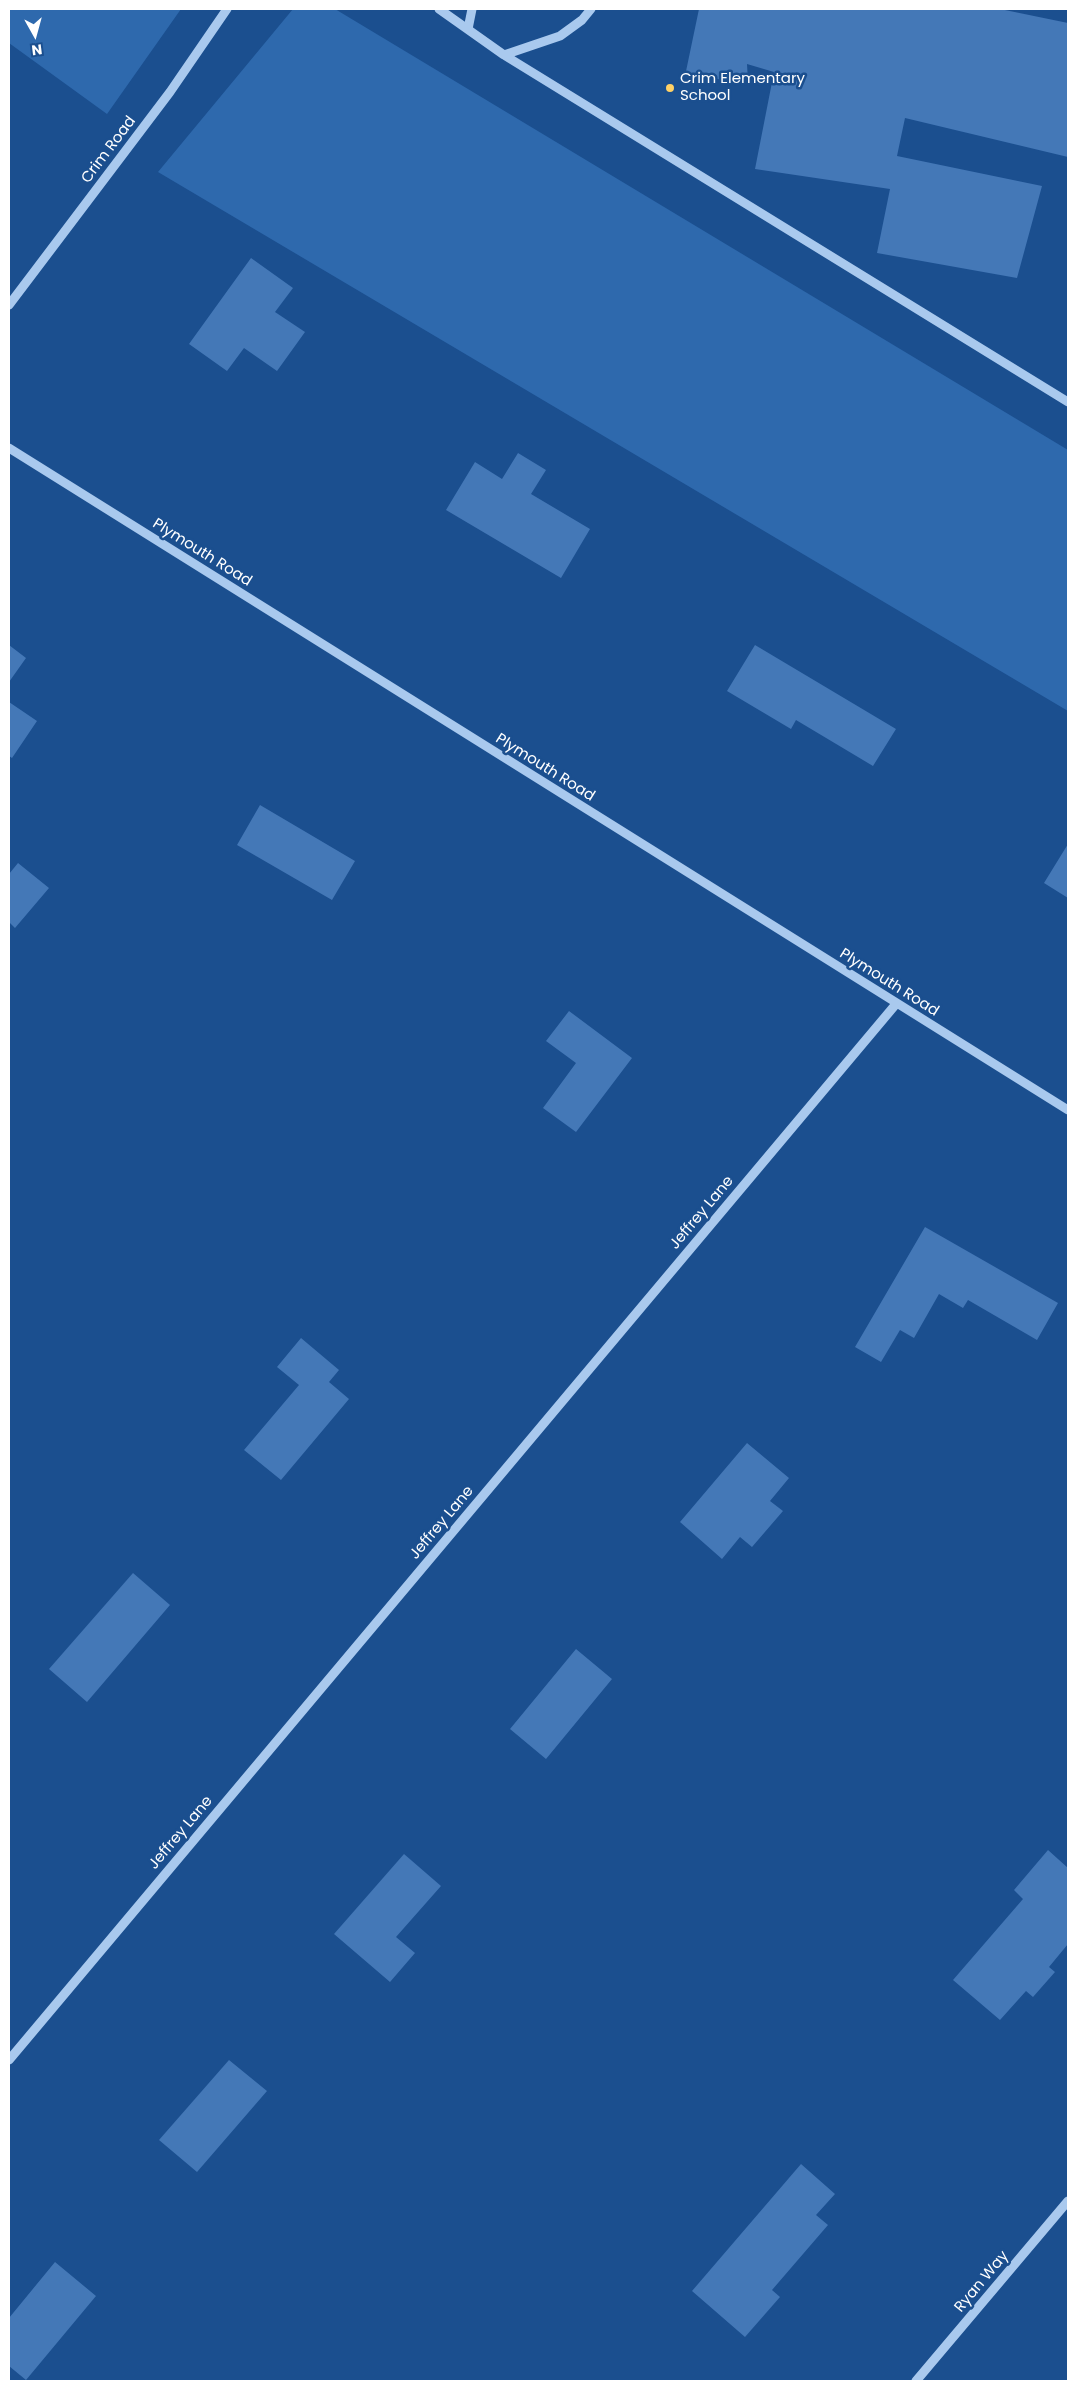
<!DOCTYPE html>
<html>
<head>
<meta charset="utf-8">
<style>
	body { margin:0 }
	#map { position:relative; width:1077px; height:2390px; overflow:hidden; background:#1b4f8f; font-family:Poppins,sans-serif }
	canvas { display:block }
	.frame { position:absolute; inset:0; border:10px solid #fff; pointer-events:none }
	.north { position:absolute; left:10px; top:10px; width:50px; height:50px; -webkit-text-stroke:4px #1b4f8f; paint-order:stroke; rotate:173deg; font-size:14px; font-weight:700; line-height:20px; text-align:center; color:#fff }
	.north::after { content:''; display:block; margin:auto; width:18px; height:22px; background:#fff; clip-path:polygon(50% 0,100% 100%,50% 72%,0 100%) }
</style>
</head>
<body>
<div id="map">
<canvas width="1077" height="2390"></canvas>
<div class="frame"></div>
<div class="north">N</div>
</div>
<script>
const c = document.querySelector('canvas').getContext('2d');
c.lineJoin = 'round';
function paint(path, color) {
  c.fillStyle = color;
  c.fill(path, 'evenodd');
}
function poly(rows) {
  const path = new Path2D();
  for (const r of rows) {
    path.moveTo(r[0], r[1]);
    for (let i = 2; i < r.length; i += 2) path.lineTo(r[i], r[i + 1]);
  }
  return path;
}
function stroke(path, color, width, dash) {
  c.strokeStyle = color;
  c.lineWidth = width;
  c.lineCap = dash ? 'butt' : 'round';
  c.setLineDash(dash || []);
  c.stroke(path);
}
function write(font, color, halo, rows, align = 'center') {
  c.font = font + ' Poppins,sans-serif';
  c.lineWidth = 5;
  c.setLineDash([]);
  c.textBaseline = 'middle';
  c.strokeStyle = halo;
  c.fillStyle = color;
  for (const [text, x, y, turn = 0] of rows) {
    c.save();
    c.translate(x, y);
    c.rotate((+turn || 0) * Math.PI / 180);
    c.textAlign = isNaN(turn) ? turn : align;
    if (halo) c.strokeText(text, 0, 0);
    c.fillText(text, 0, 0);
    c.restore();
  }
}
paint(poly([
	[9,9,181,9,107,114,9,43],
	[293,9,335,9,1068,450,1068,711,158,172]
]), '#2e69ad');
paint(poly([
	[699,9,1000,9,1068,23,1068,157,905,118,897,156,1042,186,1017,278,877,253,890,189,755,169,774,72,747,64,748,82,685,76],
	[251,258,293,288,275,312,305,332,277,371,244,348,227,371,189,344],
	[518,453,546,470,531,494,590,529,561,578,446,510,475,462,502,479],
	[9,645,26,658,9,682],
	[755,645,896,729,873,766,796,720,791,729,727,691],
	[9,702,37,721,12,758,9,756],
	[260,805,355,861,332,900,237,845],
	[1068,844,1068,898,1044,883],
	[18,863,49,888,15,928,9,922,9,874],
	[569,1011,632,1058,576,1132,543,1108,576,1063,546,1041],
	[925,1227,1058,1303,1037,1340,968,1300,963,1308,939,1294,914,1338,900,1330,881,1362,855,1347],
	[301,1338,339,1370,329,1382,349,1399,281,1480,244,1450,299,1385,277,1367],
	[747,1443,789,1478,770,1501,783,1511,752,1547,740,1537,722,1559,680,1522],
	[133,1573,170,1605,87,1702,49,1669],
	[576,1649,612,1679,546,1759,510,1729],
	[1048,1850,1068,1868,1068,1944,1049,1967,1055,1972,1033,1997,1026,1991,1000,2020,953,1980,1023,1899,1014,1890],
	[404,1854,441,1886,396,1937,415,1953,390,1982,334,1934],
	[229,2060,267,2091,197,2172,159,2140],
	[801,2164,835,2194,816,2215,828,2225,772,2290,780,2297,745,2337,692,2291],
	[55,2262,96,2296,26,2380,9,2366,9,2318]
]), '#4478b7');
stroke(poly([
	[439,9,504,55,1068,402],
	[468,29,472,9],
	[504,55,560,36,582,20,591,9],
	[9,305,170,92,227,9],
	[9,448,1068,1110],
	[9,2060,896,1004],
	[916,2381,1068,2201]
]), '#a9c9ee', 9);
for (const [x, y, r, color] of [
	[670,88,5,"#ffd166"]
]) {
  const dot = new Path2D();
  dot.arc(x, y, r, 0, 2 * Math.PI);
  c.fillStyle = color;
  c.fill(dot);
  stroke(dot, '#1b4f8f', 2);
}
write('15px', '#fff', '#1b4f8f', [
	["Crim Elementary",680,79],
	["School",680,96]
], 'left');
write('15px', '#fff', '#1b4f8f', [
	["Crim Road",109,150,-53],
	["Plymouth Road",202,553,32],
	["Plymouth Road",545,768,32],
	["Plymouth Road",889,983,32],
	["Jeffrey Lane",702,1213,-50],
	["Jeffrey Lane",442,1523,-50],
	["Jeffrey Lane",181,1833,-50],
	["Ryan Way",982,2282,-50]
]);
</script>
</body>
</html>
